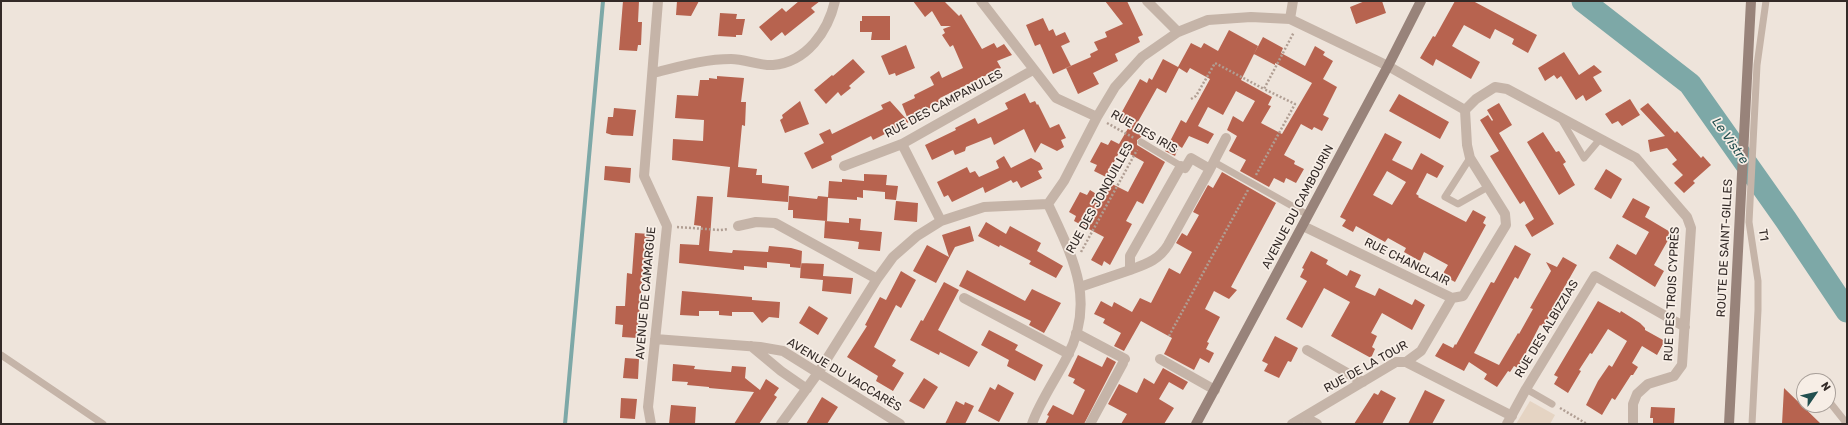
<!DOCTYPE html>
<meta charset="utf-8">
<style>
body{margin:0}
#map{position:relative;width:1848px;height:425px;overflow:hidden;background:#eee4db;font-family:Rubik,sans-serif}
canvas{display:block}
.frame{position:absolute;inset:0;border:2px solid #332a27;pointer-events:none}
.north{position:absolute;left:1796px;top:373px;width:40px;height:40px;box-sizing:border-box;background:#f7eee6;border:1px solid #a9a09a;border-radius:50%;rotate:56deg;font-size:11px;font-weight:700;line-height:16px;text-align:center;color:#332a27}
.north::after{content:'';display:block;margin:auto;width:14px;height:18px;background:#224f4f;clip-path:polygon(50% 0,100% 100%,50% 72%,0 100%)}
</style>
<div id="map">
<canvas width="1848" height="425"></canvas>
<div class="frame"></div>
<div class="north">N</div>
</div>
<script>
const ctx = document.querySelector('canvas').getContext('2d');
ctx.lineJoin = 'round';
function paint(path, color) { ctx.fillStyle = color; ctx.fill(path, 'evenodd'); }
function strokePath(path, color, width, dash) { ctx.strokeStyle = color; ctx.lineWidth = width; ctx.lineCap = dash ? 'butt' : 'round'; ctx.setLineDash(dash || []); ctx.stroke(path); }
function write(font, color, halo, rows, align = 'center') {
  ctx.font = font + ' Rubik,sans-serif'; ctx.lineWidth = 3.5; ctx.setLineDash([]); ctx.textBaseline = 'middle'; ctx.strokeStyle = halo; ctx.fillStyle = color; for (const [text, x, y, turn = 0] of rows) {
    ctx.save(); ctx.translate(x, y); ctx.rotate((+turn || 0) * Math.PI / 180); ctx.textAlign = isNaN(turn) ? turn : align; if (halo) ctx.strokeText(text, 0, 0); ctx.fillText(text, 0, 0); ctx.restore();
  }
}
paint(new Path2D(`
 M1530 401 1555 415 1550 424H1516Z`), '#e5d4c3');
strokePath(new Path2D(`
 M565 424 603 1`), '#7da8a7', 4);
strokePath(new Path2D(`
 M1583 1 1690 84 1786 220 1847 311`), '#7da8a7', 23);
paint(new Path2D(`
 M623 1H639L638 22H642L641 45H638L637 51 619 50Z
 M677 1H699L691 16 676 15Z
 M799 1H820L811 8 815 12 785 36 782 32 771 41 759 27 782 8 786 12Z
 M913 1H946L945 2 959 16 961 14 982 49 994 43 997 48 1004 44 1012 55 997 61 1001 68 940 98 942 102 922 112 923 115 909 122 902 104 915 98 914 95 934 85 930 77 939 71 942 78 963 68 953 45 950 47 942 35 945 33 943 29 951 26H941L932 11 925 17Z
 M1105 1H1127L1143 35 1138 37 1140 42 1115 54 1118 61 1093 73 1099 84 1078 94 1066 68 1091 57 1090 54 1098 50 1094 42 1107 37 1105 32 1123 24Z
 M1365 1H1382L1386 13 1356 24 1350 7Z
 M1455 1H1473L1537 35 1528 53 1512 44 1514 39 1495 29 1490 39 1464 25 1452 46 1480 62 1471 79 1436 59 1433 66 1420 58 1433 36 1435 37Z
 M720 13 737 14 736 19H745L742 35H736V37L718 36Z
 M862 16H890V40H871L872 32H860V21H862Z
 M1043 18 1049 31 1053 29 1056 36 1065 32 1070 42 1061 46 1071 66 1053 74 1040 44 1035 46 1026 25Z
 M1229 30 1258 46 1241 80 1272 97 1268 105 1271 106 1261 123 1282 134 1312 83 1275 63V65L1254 54 1263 37 1283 48 1281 53 1305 66 1315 46 1325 52 1323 55 1333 61 1323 79 1337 87 1323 115 1329 118 1322 131 1314 127 1312 130 1301 124 1284 155 1295 161 1294 164 1304 169 1296 183 1286 178 1284 183 1274 178 1269 187 1240 171 1246 160 1229 151 1237 136 1227 130 1233 116 1243 122 1255 101 1236 91 1223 115 1208 107 1198 126 1214 134 1208 144 1189 136 1182 148 1179 146 1175 156 1165 151 1181 120 1186 123 1210 79 1190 68 1187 73 1179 68 1166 93 1157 88 1135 127 1144 132 1141 137 1137 140V145L1165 162 1143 204 1137 201 1126 221 1132 224 1110 265 1104 261 1102 266 1091 260 1104 237 1074 221 1076 216 1069 212 1080 192 1087 195 1090 190 1101 197 1110 183 1128 192 1144 162 1121 149 1106 177 1094 171 1097 165 1090 162 1101 142 1108 145 1111 140 1119 144 1130 125 1118 119 1140 79 1147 83 1149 78 1152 80 1163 59 1178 67 1191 43 1201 48 1204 43 1218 51Z
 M906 45 915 68 896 76 895 73 889 75 881 56Z
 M1564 52 1579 75 1594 65 1602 72 1593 77 1602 91 1586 101 1583 95 1576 100 1561 76 1557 79 1554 75 1545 81 1538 68Z
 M853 59 865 72 849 86 851 88 841 96 838 92 826 104 814 90 832 75 833 76Z
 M717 76 744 78 741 102H746L745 126 742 125 738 167 757 169 756 175H762V183L789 186 788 202 727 197 730 167 672 160 673 139 703 141 704 120 675 118 677 95 698 96 700 80H709V78L717 79Z
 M1025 93 1030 103 1035 101 1037 105 1038 104 1050 128 1059 124 1066 138 1061 140 1064 147 1057 151 1041 143 1035 153 1024 129 994 145 991 137 966 147 965 151 955 155 953 150 932 160 925 145 956 130 955 128 975 118 978 124 1008 109 1005 103Z
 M1399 94 1449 122 1440 139 1389 111Z
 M1630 99 1640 115 1622 126 1618 121 1612 124 1605 114Z
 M800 101 809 124 785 133 780 120 783 118 782 115Z
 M890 101 909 122 873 140 871 136 831 156 832 160 812 169 804 153 824 143 819 134 830 129 832 134 883 109 881 105Z
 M1499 103 1512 125 1499 133 1554 224 1532 237 1525 225 1534 219 1524 201 1520 204 1490 156 1499 151 1480 120 1488 115 1492 121 1493 120 1487 110Z
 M1648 103 1675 133 1677 131 1701 158 1703 156 1711 165 1693 181 1695 183 1684 193 1674 183 1683 175 1672 164 1677 160 1667 148 1650 152 1648 140 1665 136 1640 109Z
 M614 108 636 110 633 136 612 135 606 133 608 117H613Z
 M1543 132 1556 152 1559 151 1566 162 1563 164 1575 185 1559 195 1527 142Z
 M1385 133 1402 142 1392 160 1412 170 1421 153 1444 166 1437 178 1427 173 1416 194 1419 196 1418 197 1466 222 1473 210 1486 217 1483 223 1486 225 1455 282 1442 275 1448 265 1424 252 1420 261 1404 252 1406 248 1388 238 1385 242 1356 226 1353 232 1342 226 1346 220 1340 217ZM1387 171 1406 182 1392 205 1373 195Z
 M1004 156 1011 168 1031 158 1040 163 1043 169 1038 171 1042 178 1021 188 1017 181 1013 183 1011 180 985 193 983 187 952 202 948 195 944 197 937 182 967 167 970 173 975 171 979 177 999 168 996 161Z
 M605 166 631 168 630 183 604 180Z
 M1606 169 1622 179 1611 199 1594 189Z
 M1222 172 1276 203 1231 287 1237 290 1229 299 1214 291 1205 309 1220 317 1207 342 1209 343 1206 349 1214 353 1209 363 1200 358 1194 370 1164 354 1172 338 1141 321 1124 351 1114 346 1121 333 1103 323 1105 319 1094 314 1101 301 1112 307 1114 302 1132 312 1140 298 1151 303 1169 268 1180 274 1192 252 1176 243 1182 233 1187 236 1199 215 1193 212 1208 185 1213 188Z
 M864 174 887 175 886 185 898 186 896 200 885 199V192L863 190V198L857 197V200L828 198 827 221 793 218V210H788L789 196 817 199 818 196 828 197 829 181 842 182V179L864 181Z
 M697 196 713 197 709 251 732 253 733 250 768 252 769 246 791 248 802 251 801 268 790 267V264L767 262V268L744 266V270L679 263 680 244 699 245 701 226 694 225Z
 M1633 198 1650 207 1645 217 1672 233 1654 265 1664 271 1655 287 1609 258 1617 244 1636 255 1649 232 1622 217Z
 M896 201 918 203 917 222 894 220Z
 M849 218 861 219 860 230 882 232 880 251 858 249 859 242 853 241 824 238 825 221 849 223Z
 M986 222 1006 234 1010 226 1041 243 1037 251 1063 266 1056 278 1029 264 1031 261 1000 245 999 247 978 236Z
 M970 226 974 241 955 247 936 283 913 271 927 245 949 257 942 235Z
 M635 233 650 234 648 260H644L637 338 622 337 623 325 615 324 616 306H625L627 273 632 274Z
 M1515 245 1531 254 1518 279 1515 277 1474 353 1499 365 1518 333 1519 334 1533 309 1530 308 1551 271 1546 262 1557 267 1563 257 1577 265 1560 295 1562 296 1543 327 1540 325 1518 368 1514 366 1510 372 1508 371 1497 387 1484 379 1487 374 1469 362 1464 371 1435 356 1443 343 1453 348 1455 344 1456 345 1491 282 1494 283Z
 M1311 251 1328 260 1326 264 1347 276 1350 270 1361 275 1355 287 1375 296 1379 288 1412 305 1415 299 1425 305 1412 330 1382 313 1371 333 1377 336 1372 347 1375 349 1371 358 1331 336 1350 302 1324 288 1302 328 1286 319 1307 281 1300 277 1304 269 1302 268Z
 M801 263 824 264 823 276 853 278 851 294 822 291 823 280 800 278Z
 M967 270 1025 301 1032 289 1061 303 1044 333 1029 325 1031 321 959 286Z
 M901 271 916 280 901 308 896 305 874 347 896 360 892 366 904 373 893 391 876 381 878 376 847 357 867 326 865 325 880 297 886 300Z
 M944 282 959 290 938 330 978 352 969 367 940 352 939 355 910 340 921 320 923 321Z
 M682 291 752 297V300L780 302 779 318 769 317 762 323 753 312H732V316L719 315V311H699V316L680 315Z
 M1598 301 1620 313 1621 311 1640 323 1645 328V330L1663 340V344L1657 355 1642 346 1632 363 1638 367 1633 375H1631L1615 400 1612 398 1602 415 1586 405 1598 381 1609 365 1612 367 1627 341 1608 329 1592 354 1590 353 1579 370 1581 371 1568 393 1554 384 1558 377 1554 375Z
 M809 306 828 318 818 335 799 323Z
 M989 330 1018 345 1015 350 1043 365 1035 381 1007 366 1009 360 981 345Z
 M1275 336 1298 348 1291 362 1288 361 1279 378 1264 371 1268 364 1262 361Z
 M1078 355 1102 367 1107 357 1116 362 1084 424H1045L1049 416 1047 415 1053 405 1073 415 1085 390 1073 383 1075 379 1068 376Z
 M625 358 639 359 638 379 623 378Z
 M673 364 695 366 694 369 731 372 732 366 746 367 745 378 760 390 766 379 779 388 774 395 777 397 759 424H734L754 392 709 388V387L687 385 688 382 672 381Z
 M1163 368 1188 382 1183 390 1169 382 1159 399 1174 408 1164 424H1121L1127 414 1108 404 1119 384 1137 393 1144 378 1154 384Z
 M924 378 938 387 924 409 909 401Z
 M998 384 1014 393 999 422 978 411 990 387 995 390Z
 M1784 388 1821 424H1782Z
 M1381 390 1396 398 1382 424H1354L1374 393 1378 395Z
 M1425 390 1445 400 1432 424H1408Z
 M822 397 838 407 827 424H806Z
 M621 398 637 399 635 419 620 418Z
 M956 401 964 405 965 402 974 406 965 424H945Z
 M671 405 696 407 695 424H669Z
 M1651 407 1675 408 1674 424H1653V418H1650Z`), '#b7634f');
strokePath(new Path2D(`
 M1191 99 1196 96 1215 63 1264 89
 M1107 123 1134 138
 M1256 175 1295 104 1264 89 1294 32
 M677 227 720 230 728 229
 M1081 252 1137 150
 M1169 336 1248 190
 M1560 408 1587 424`), '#b09e93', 2.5, [2, 2]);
strokePath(new Path2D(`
 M1561 119 1584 158 1600 139
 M1141 142 1181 166
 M1470 158 1445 197 1458 204 1488 187
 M1214 162 1308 215
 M1 355 103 424
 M1526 389 1552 404
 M1828 400 1847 424
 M1752 424 1758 310V281L1749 222 1757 65 1766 1`), '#c5b4a8', 7);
strokePath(new Path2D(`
 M981 1 1056 98 1097 117
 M1147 1 1178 32
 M1290 19 1293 1
 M653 73C678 67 704 59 731 59 745 59 760 66 773 65 807 62 828 31 835 1
 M902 144 941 221
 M1191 158 1210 169 1168 245C1159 260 1146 264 1130 270V256L1181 166 1185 168Z
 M844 166 902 144 1033 70
 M1210 169 1226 138
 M1048 204 1064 181 1097 117 1115 87 1142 57 1178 32 1208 20 1251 17 1290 19 1388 66 1465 110 1476 99 1495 87 1507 89 1636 158 1687 217 1691 228 1682 365 1674 376 1648 384 1637 394 1633 404V424
 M738 226 756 222 775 223 877 279
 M1303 226 1452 298 1463 296 1506 225 1505 214 1470 158 1467 145 1465 110
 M1080 287 1130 270
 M964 298 1069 354
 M1076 333 1125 359
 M655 339 760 347 783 351 900 424
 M751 346 781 371 807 389
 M1307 350 1363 382
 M1160 359 1215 390
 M1406 362 1512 416
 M1304 417 1317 424
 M651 424 648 407 667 226 644 176 658 1
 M781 424 818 373 877 279 893 257 917 236 941 221 984 207 1048 204C1072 256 1097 300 1067 357 1057 377 1039 403 1032 424
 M1090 424 1123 363
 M1292 424 1396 362H1406L1421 351 1452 298
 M1507 424 1526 389 1595 276 1685 327`), '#c5b4a8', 10);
strokePath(new Path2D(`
 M1196 424 1388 66 1421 1
 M1729 424 1751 1`), '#98837a', 10);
write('12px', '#332a27', '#f7eee6', [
 ["RUE DES CAMPANULES",944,104,-28],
 ["RUE DES IRIS",1144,132,30],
 ["RUE DES JONQUILLES",1100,198,-61],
 ["AVENUE DU CAMBOURIN",1298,207,-62],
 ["T1",1763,235,82],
 ["ROUTE DE SAINT-GILLES",1725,248,-87],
 ["RUE CHANCLAIR",1407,262,26],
 ["AVENUE DE CAMARGUE",646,293,-85],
 ["RUE DES TROIS CYPRÈS",1672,294,-87],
 ["RUE DES ALBIZZIAS",1547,329,-59],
 ["RUE DE LA TOUR",1366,367,-29],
 ["AVENUE DU VACCARÈS",844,375,31]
]);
write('italic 13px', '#224f4f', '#f7eee6', [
 ["Le Vistre",1730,141,55]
]);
</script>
